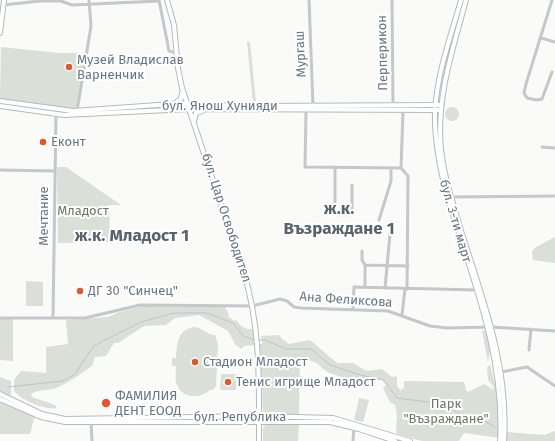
<!DOCTYPE html>
<meta charset="utf-8">
<style>
body{margin:0}
canvas{display:block;background:#fafaf8}
</style>
<canvas width="555" height="441"></canvas>
<script>
const ctx = document.querySelector('canvas').getContext('2d');
ctx.lineJoin = 'round';
function paint(path, color) { ctx.fillStyle = color; ctx.fill(path, 'evenodd'); }
function strokePath(path, color, width, dash) { ctx.strokeStyle = color; ctx.lineWidth = width; ctx.lineCap = dash ? 'butt' : 'round'; ctx.setLineDash(dash || []); ctx.stroke(path); }
function write(font, color, halo, rows, align = 'center') {
  ctx.font = font + ' "Fira Sans",sans-serif'; ctx.lineWidth = 4; ctx.setLineDash([]); ctx.textBaseline = 'middle'; ctx.strokeStyle = halo; ctx.fillStyle = color; for (const [text, x, y, turn = 0] of rows) {
    ctx.save(); ctx.translate(x, y); ctx.rotate((+turn || 0) * Math.PI / 180); ctx.textAlign = isNaN(turn) ? turn : align; if (halo) ctx.strokeText(text, 0, 0); ctx.fillText(text, 0, 0); ctx.restore();
  }
}
paint(new Path2D(`
 M247 42H250L256 103H253Z
 M1 47 59 53H76L86 58 76 109 51 108 0 99Z
 M445 114a7 7 0 1 1 14 0a7 7 0 1 1-14 0Z
 M57 167H66L121 205H109L110 242 58 243Z
 M555 237V263L533 260 532 251 536 247Z
 M26 281 43 282V306H26Z
 M144 306 225 307 229 314 228 316 234 321 236 320C241 326 244 330 253 329L256 345 244 346 241 349 235 344 228 331 199 315 175 318 166 325 144 326 118 343H114L106 356 95 357 92 366C80 374 70 382 56 388 48 391 38 389 31 394L32 397 55 405 57 408C45 410 22 401 14 391V380L21 371 46 373V347L68 344 66 320 108 317 119 312Z
 M0 319H13V361L0 360Z
 M195 327C202 328 208 335 215 335L218 345 216 386 213 390H210C199 400 180 398 176 382 175 377 176 372 176 366H172V358H176C177 344 177 329 195 327Z
 M486 330C500 356 501 409 500 438L464 433 459 441H422L398 434 396 432 397 415 395 405 390 402 383 388 386 385 382 380C365 381 348 380 332 374 317 368 322 360 300 360L299 414H265L263 412 260 344H262L261 336 279 335 282 339 289 344 310 340 337 363H353L367 371 382 369 392 377 397 376V386L401 391 402 388 404 389V381L464 382 466 390 468 392 484 384 494 390 493 386 488 380 487 367 490 365 497 391 496 378 490 351 488 362 482 331Z
 M221 374H236V390H220Z
 M0 377 11 381V395L7 396 0 392Z
 M5 397 35 415 30 434H0V400H3Z
 M359 398 369 400 363 422 354 420Z
 M253 417V421L191 423 99 419Z
 M266 425H299L298 441H263V427Z
 M555 431V441H505L506 432 544 435Z`), '#dadfd7');
strokePath(new Path2D(`
 M258 340H264L287 349H311L330 365 360 375 384 380 397 398 435 403 450 408 469 420 486 422 495 427
 M8 387 63 381 75 374 93 347 101 342 141 322 174 313H207L233 323 243 336 255 340`), '#bbc7cb', 1);
const secondary = new Path2D(`
 M167 0 174 25 178 68 182 88 243 270C261 326 259 383 259 441
 M461 0C451 36 437 73 435 111 434 140 440 169 447 196 472 276 505 356 500 441
 M466 0C453 49 436 97 441 149 444 178 454 206 462 234 484 302 509 369 504 441
 M0 33 4 0
 M0 101 73 111 172 104 255 106 439 105
 M174 104 181 99 182 93
 M0 106 64 115 189 109 438 110
 M194 121 196 113 202 111
 M0 394 42 414 65 419 259 416 333 418 410 441
 M0 399 41 417 65 422H330L359 429 395 441`);
strokePath(secondary, '#b3babf', 6);
strokePath(new Path2D(`
 M159 0 169 51 177 53
 M309 0 313 106
 M392 0 393 105
 M552 0 526 84 524 93 527 98 537 100 542 99 552 72
 M3 5 40 1H61L72 5 159 1
 M541 38 555 42
 M77 111 91 26 89 0
 M306 111 305 167 401 168
 M403 111 401 168 408 176 407 289
 M542 147 555 148
 M335 167V207
 M0 170 54 171
 M451 197 555 196
 M352 212V185
 M379 220 391 181V168
 M362 251V260L365 265 408 266
 M365 287V265
 M385 288 391 223
 M353 309 354 287 476 290
 M402 315 405 289
 M0 318H85L140 305 252 306 280 299 287 301 294 307 301 308 388 311 430 326 447 328 491 327 555 331
 M53 318 56 114
 M529 350 531 329
 M501 372 527 367 555 386
 M91 421 92 441
 M353 441 354 427`), '#c3c8cc', 3);
strokePath(secondary, '#fff', 4);
for (const [x, y, r, color] of [
 [69,67,4,"#e4572e"],
 [43,142,4,"#e4572e"],
 [80,291,4,"#e4572e"],
 [195,362,4,"#e4572e"],
 [228,382,4,"#e4572e"],
 [106,403,5,"#e4572e"]
]) { const dot = new Path2D(); dot.arc(x, y, r, 0, 2 * Math.PI); ctx.fillStyle = color; ctx.fill(dot); strokePath(dot, '#fff', 1.5); }
write('13px', '#657683', '#fff', [
 ["Перперикон",383,53,-91],
 ["Мургаш",301,54,-93],
 ["бул. Янош Хунияди",220,106],
 ["Мечтание",44,216,-90],
 ["бул. Цар Освободител",226,218,72],
 ["бул. 3-ти март",455,221,74],
 ["Ана Феликсова",346,300,4],
 ["бул. Република",240,417]
]);
write('13px', '#657683', '#fff', [
 ["Музей Владислав",77,60],
 ["Варненчик",77,75],
 ["Еконт",51,142],
 ["ДГ 30 \"Синчец\"",88,291],
 ["Стадион Младост",203,362],
 ["Тенис игрище Младост",236,382],
 ["ФАМИЛИЯ",115,396],
 ["ДЕНТ ЕООД",115,411]
], 'left');
write('13px', '#687a64', '#fff', [
 ["Младост",83,211],
 ["Парк",446,404],
 ["\"Възраждане\"",446,419]
]);
write('bold 17px', '#57646e', '#fff', [
 ["ж.к.",339,209],
 ["Възраждане 1",339,229],
 ["ж.к. Младост 1",132,236]
]);
</script>
